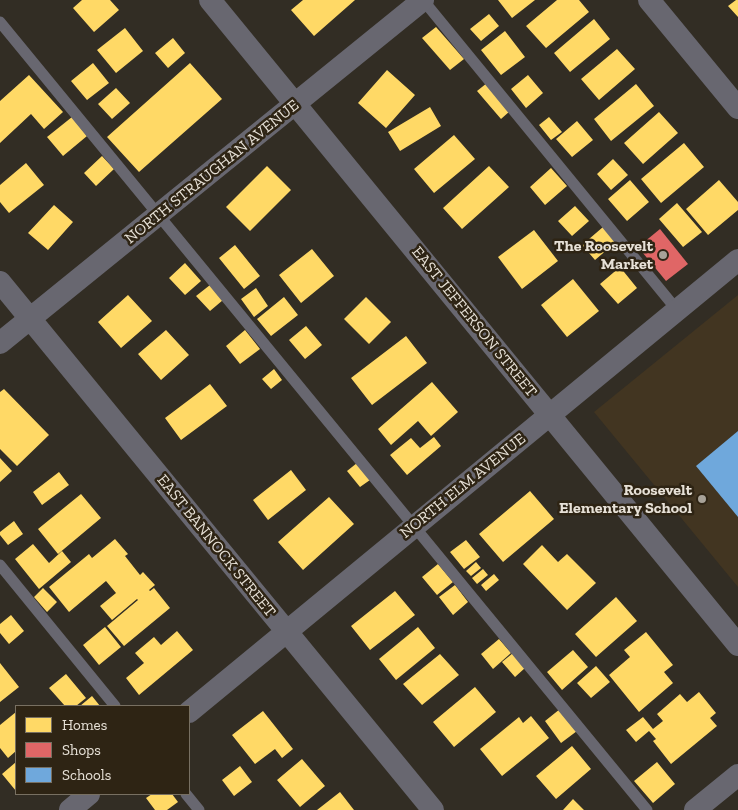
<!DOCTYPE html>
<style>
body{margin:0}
#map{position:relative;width:738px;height:810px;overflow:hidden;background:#322d24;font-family:"Zilla Slab",serif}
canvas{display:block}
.legend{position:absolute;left:15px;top:705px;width:175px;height:90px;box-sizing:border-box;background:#2e2414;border:1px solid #787062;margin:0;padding:6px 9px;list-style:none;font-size:15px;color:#e7e1d7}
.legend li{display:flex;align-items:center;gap:10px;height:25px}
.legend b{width:25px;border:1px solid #787062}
</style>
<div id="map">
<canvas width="738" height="810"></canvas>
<ul class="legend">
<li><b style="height:14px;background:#ffd966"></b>Homes</li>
<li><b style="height:14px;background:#e06666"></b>Shops</li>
<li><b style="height:14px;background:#6fa8dc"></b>Schools</li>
</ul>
</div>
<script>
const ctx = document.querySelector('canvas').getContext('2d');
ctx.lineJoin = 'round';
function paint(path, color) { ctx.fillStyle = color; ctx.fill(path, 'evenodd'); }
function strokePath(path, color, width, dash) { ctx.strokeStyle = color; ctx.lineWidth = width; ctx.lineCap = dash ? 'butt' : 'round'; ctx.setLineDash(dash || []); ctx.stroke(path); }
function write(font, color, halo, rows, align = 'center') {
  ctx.font = font + ' "Zilla Slab",serif'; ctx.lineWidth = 5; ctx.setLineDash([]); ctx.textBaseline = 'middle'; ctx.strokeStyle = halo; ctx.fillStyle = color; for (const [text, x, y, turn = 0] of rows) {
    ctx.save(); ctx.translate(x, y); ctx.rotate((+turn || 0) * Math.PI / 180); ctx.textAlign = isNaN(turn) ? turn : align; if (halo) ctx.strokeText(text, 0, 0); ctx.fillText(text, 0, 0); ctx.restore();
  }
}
paint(new Path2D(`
 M738 295V587L594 412Z`), '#423521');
paint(new Path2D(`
 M82 0H110L119 10 94 32 73 8Z
 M303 0H355L314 36 291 10Z
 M498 0H535L512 18Z
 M557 0H579L589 12 546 48 526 26Z
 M736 0H738V17L728 6Z
 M489 14 499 26 481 41 470 29Z
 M594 19 610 39 570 72 554 53Z
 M436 27 464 59 450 70 422 38Z
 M125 28 143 51 116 73 97 50Z
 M505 31 525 57 501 75 481 50Z
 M173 38 185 53 168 68 155 53Z
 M617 49 635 69 599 100 581 79Z
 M93 63 109 83 87 100 71 81Z
 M190 63 222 99 139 172 107 137Z
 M387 70 415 95 386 128 358 103Z
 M29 75 63 112 44 129 31 114 0 143V101Z
 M528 75 543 93 526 108 511 89Z
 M487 83 510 111 501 119 477 91Z
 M636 84 654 106 611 141 594 119Z
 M116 88 130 103 112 119 98 104Z
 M430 107 441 126 400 151 388 132Z
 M659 112 678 133 643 164 624 143Z
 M72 117 87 136 63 156 47 137Z
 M549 117 562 132 551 140 539 125Z
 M577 121 593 140 572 157 556 139Z
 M454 135 475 159 434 193 414 169Z
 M684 143 704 167 661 203 641 179Z
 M102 156 114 169 96 186 84 173Z
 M613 159 628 175 611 190 597 174Z
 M26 163 44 185 9 213 0 202V185Z
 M267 166 291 190 250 231 226 207Z
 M489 166 509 187 462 229 443 208Z
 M551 168 567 186 545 205 530 187Z
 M630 180 649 202 627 221 608 199Z
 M719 180 738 202V210L708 235 686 209Z
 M677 203 702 232 683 247 659 219Z
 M54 205 73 222 48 250 28 233Z
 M575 206 589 221 572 236 558 221Z
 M603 227 616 242 595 260 582 245Z
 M534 230 558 261 522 289 498 257Z
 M235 245 260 276 244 289 219 258Z
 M312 249 334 276 301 303 279 275Z
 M185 263 201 281 185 295 169 278Z
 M620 267 637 288 618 304 600 284Z
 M573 279 599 311 567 337 541 305Z
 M210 285 223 300 210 311 196 296Z
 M256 288 268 306 254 317 241 299Z
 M128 295 152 321 121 348 98 322Z
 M284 297 298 315 271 336 257 319Z
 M366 297 391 322 369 344 344 319Z
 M306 326 322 345 305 359 289 340Z
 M166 330 189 355 161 380 138 354Z
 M245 330 260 349 240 364 226 346Z
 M406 336 427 363 372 405 351 378Z
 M274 369 282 380 271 389 262 379Z
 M432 382 458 412 431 436 418 421 391 445 378 429Z
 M210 384 227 406 181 440 165 418Z
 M4 389 49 435 17 466 0 449V392Z
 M434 437 441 446 407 475 390 455 411 438 420 448Z
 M0 458 12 471 0 482Z
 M357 463 370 480 360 487 347 471Z
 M291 470 306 490 268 520 253 500Z
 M59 472 69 485 42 505 33 492Z
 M530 491 554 519 503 562 479 534Z
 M81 494 101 518 58 554 38 529Z
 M329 497 354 524 303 570 278 542Z
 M14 521 23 534 8 545 0 535V532Z
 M115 539 128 554 125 556 140 575 143 572 155 585 149 590 150 591 154 588 170 608 124 646 107 626 138 600 137 599 112 620 100 606 116 593 106 581 69 612 49 587 89 554 92 558Z
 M466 540 480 557 464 569 450 552Z
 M33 544 49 563 62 551 71 562 39 589 15 559Z
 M542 545 558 562 567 554 596 583 567 610 523 564Z
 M476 562 481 568 471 576 466 571Z
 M438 564 453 582 437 595 422 577Z
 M483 569 488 575 477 584 472 578Z
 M494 574 499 580 486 591 481 585Z
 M455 585 468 602 453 615 439 597Z
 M43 588 57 602 47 612 34 597Z
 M395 591 415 615 370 650 351 626Z
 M616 597 637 621 596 657 575 634Z
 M11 615 24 631 9 644 0 633V624Z
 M105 627 121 647 99 665 83 645Z
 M418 627 435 648 396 680 379 659Z
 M177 631 193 650 139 695 126 678 144 663 135 653 154 637 161 645Z
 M646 632 673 665 664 672 673 683 639 712 609 675 630 657 624 650Z
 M499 639 511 653 493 669 481 654Z
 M573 650 588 667 562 690 547 672Z
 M513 653 525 668 515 677 502 662Z
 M440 654 459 675 422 705 403 684Z
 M0 663 19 687 0 702Z
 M596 666 610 682 591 698 577 683Z
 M66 674 86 698 76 706H65L49 688Z
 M475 687 496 712 454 747 433 722Z
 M699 692 716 713 710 718 717 726 671 764 653 741 656 739 649 731 636 742 626 730 643 717 653 729 663 721 657 714 680 694 687 702Z
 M92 696 100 706H80Z
 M560 709 577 731 561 743 545 721Z
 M263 711 293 749 282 758 275 749 255 764 232 735Z
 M16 712V751L8 758 0 748V725Z
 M531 716 549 738 502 776 480 749 519 717 523 723Z
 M572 746 591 769 556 799 536 776Z
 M302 759 325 786 300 807 277 780Z
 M16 762V791L2 774Z
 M657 762 675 784 653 803 634 781Z
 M240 766 252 782 234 796 222 780Z
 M340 792 354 810H317Z
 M152 794H172L178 802 167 810H155L146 798Z
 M573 799 584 810H563Z`), '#ffd966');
paint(new Path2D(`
 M660 229 688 264 666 281 638 247Z`), '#e06666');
paint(new Path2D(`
 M738 431V517L696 466Z`), '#6fa8dc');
strokePath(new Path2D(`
 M423 0 677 310
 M0 22 647 810
 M0 565 115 706
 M186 794 199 810`), '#686770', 11);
strokePath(new Path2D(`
 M210 0 738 645
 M649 0 738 108
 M0 282 433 810
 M0 343 423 0
 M189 712 738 260
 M70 810 89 794
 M695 810 738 775`), '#686770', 22);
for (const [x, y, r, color] of [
 [663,255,5,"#a8a298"],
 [702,499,5,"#a8a298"]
]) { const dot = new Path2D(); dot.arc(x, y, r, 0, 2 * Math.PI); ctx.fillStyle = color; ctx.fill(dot); strokePath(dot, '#2e2414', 2); }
write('16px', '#e7e1d7', '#2e2414', [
 ["NORTH STRAUGHAN AVENUE",212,172,-39],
 ["EAST JEFFERSON STREET",474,322,51],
 ["NORTH ELM AVENUE",463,486,-39],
 ["EAST BANNOCK STREET",216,546,51]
]);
write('bold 16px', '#e7e1d7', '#2e2414', [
 ["The Roosevelt",653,246],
 ["Market",653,264],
 ["Roosevelt",692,490],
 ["Elementary School",692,508]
], 'right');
</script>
